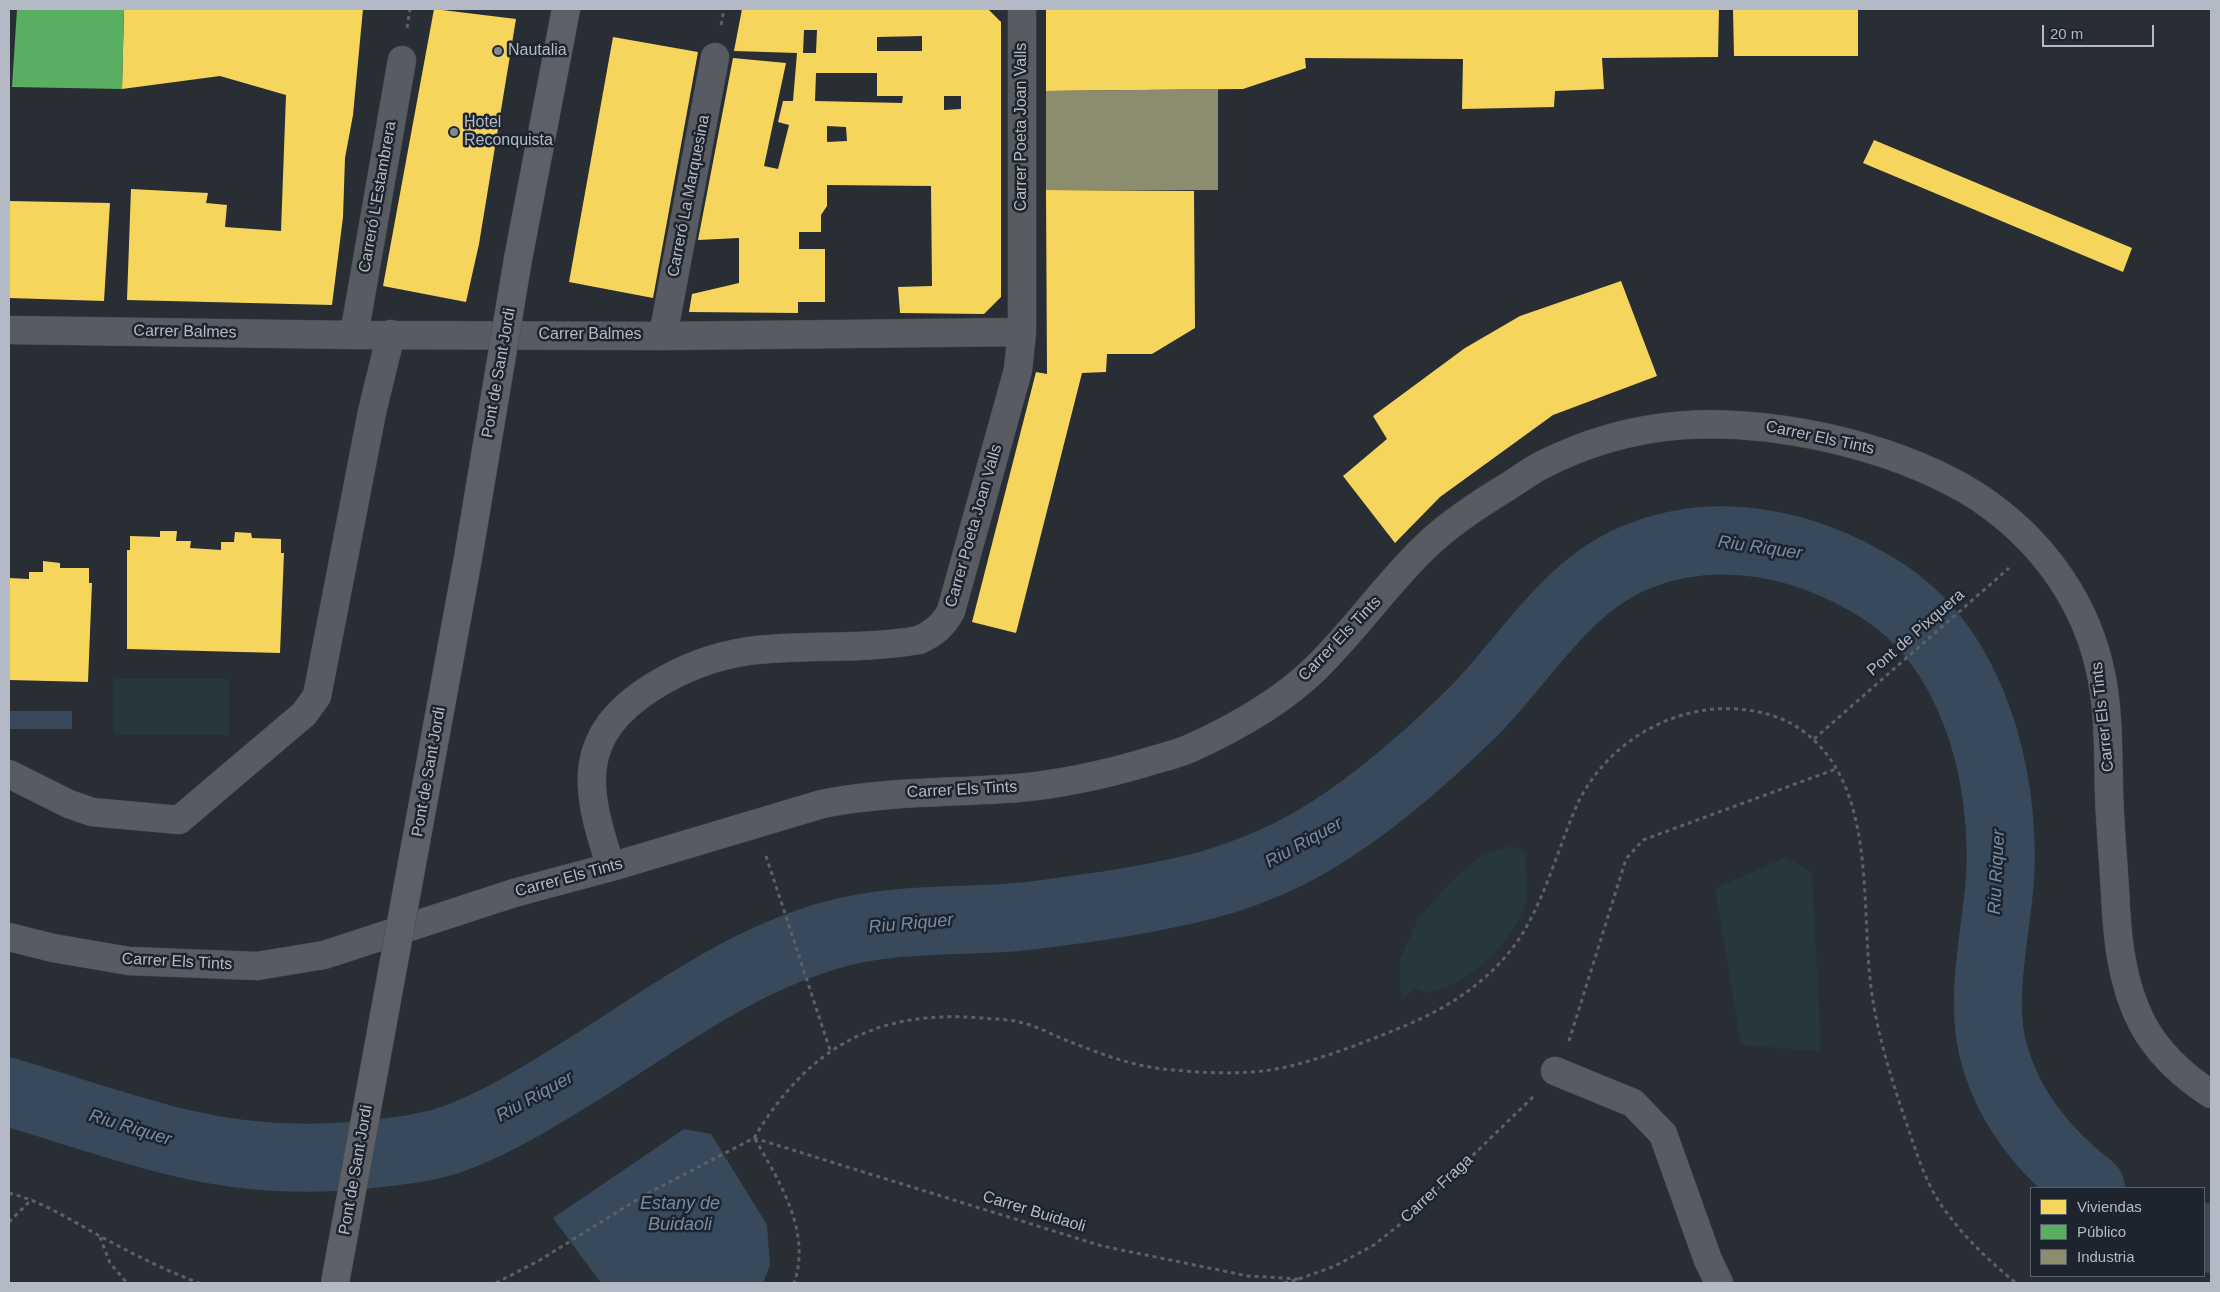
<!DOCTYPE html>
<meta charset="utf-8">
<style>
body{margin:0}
#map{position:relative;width:2220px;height:1292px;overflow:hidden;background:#292e34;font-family:Helvetica,sans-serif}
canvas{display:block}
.frame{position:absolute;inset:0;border:10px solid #b3bac5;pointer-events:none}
.legend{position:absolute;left:2030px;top:1187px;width:175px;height:90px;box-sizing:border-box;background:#1d242e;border:1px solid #59606a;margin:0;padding:6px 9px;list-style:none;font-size:15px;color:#b3bac5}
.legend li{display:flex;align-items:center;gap:10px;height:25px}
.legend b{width:25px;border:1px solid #59606a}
.scale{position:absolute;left:2042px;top:25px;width:112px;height:22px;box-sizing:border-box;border:2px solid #b3bac5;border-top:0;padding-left:6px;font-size:15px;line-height:18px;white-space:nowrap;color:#b3bac5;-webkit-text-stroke:4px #1d242e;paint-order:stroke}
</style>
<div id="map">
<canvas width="2220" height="1292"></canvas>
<div class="frame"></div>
<ul class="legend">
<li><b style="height:14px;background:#f6d55c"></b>Viviendas</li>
<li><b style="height:14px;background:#5aae61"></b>Público</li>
<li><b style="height:14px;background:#8c8c6e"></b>Industria</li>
</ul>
<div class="scale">20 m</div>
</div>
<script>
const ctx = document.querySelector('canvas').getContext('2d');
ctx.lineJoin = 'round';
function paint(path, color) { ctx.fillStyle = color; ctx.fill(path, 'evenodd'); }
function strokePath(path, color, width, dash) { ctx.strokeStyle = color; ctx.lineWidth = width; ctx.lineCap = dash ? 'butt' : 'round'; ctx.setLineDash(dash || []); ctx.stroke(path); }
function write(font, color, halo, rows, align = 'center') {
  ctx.font = font + ' Helvetica,sans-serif'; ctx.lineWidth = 5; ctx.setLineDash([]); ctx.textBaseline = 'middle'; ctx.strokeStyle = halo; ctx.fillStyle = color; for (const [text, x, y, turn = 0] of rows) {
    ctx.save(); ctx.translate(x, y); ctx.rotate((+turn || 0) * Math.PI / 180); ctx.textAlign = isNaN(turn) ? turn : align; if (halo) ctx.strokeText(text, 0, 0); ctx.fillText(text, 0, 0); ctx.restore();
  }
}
paint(new Path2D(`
 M114 679H229V735H114Z
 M1511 846 1526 852C1524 868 1529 890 1526 901 1518 936 1475 979 1441 989 1437 990 1431 993 1427 992 1423 992 1419 989 1416 988L1403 998 1400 986V959L1418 919 1454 879 1481 856Z
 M1786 857 1812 873 1821 1051 1741 1045 1715 889Z`), '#27383a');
paint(new Path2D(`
 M9 711H72V729H9Z
 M684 1129 711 1134 767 1225 770 1265 763 1283H601L553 1218Z`), '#38495c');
paint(new Path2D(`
 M124 9H363L353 115 345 158 343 217 332 305 127 300 131 189 208 193 206 203 227 205 225 227 281 231 286 95 220 76 122 89Z
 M434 9 516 19 479 244 466 302 383 286Z
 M742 9H988L1001 22V297L984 314 900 313 898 287 932 286 931 186 827 185V206L821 215V232H799V249H825V302H798V313L689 312 692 294 739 283V238L698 240 733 58 786 63 764 166 778 169 789 125 778 122 783 101H793L797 53 734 51ZM804 30H817L816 53H803ZM922 36V51H877V37ZM816 73H877V96H903L902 103 815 101ZM944 96H961V109L944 110ZM827 126 846 127 847 141 827 142Z
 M1046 9H1719L1718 57 1602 58 1604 89 1555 91 1554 107 1462 109 1463 59 1305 58 1306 68 1243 89 1046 91Z
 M1733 9H1858V56H1734Z
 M613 37 698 52 653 298 569 282Z
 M1874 140 2132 248 2123 272 1863 163Z
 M1046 190 1194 191 1195 328 1152 354H1107L1106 372 1082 373 1016 633 972 622 1036 372 1047 374Z
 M9 201 110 203 104 301 9 298Z
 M1621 281 1657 376 1553 415 1440 497 1395 543 1343 476 1387 439 1373 416 1465 348 1520 316Z
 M160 531H177L176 541H191L190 548 221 550V542H234L235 532 251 533 252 538 281 539V553H284L280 653 127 649V550H130V536L160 537Z
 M43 561 60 563V568H89V583H92L88 682 9 680V578L29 579V572H43Z`), '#f6d55c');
paint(new Path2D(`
 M17 9H124L122 89 12 87Z`), '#5aae61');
paint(new Path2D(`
 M1218 89V190H1046V91Z`), '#8c8c6e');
strokePath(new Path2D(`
 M9 1092C66 1109 123 1129 181 1143 243 1158 309 1161 372 1154 400 1151 427 1148 453 1139 500 1122 545 1093 587 1067 664 1018 739 962 828 936 885 919 947 921 1006 918 1038 916 1070 910 1102 906 1178 894 1244 881 1311 842 1368 809 1425 759 1472 713 1527 658 1566 583 1642 555 1721 525 1807 544 1878 588 1973 646 2006 775 2000 879 1996 935 1978 1003 1995 1057 2011 1112 2047 1154 2091 1188
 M2204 1237 2211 1239`), '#38495c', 68);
const street = new Path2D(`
 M9 330 354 335 663 336 1022 332
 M354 335 402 60
 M663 336 715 57
 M9 774 69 804 92 812 179 820 304 714 317 696 372 412 391 334
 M611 867C585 789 574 736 654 686 683 668 714 656 749 651 805 644 863 650 919 640 934 633 943 626 951 611L1018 370 1022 332V9
 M9 937 53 948 129 961 257 966 324 955 514 893 611 867 822 804C887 791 953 793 1018 788 1061 784 1103 775 1144 763 1159 758 1176 755 1191 748 1235 728 1280 703 1315 669 1355 630 1387 583 1427 545 1451 522 1479 504 1507 487 1518 480 1529 472 1540 466 1635 417 1726 416 1828 438 1877 449 1921 464 1965 489 2031 528 2081 590 2099 665 2109 705 2108 750 2109 792 2110 825 2113 858 2115 891 2117 936 2121 984 2143 1025 2159 1054 2183 1076 2211 1094
 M1555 1071 1633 1103 1663 1134 1708 1260 1719 1283`);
const secondary = new Path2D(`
 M518 259 566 9`);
strokePath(street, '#474a4f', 29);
strokePath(secondary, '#474a4f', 29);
strokePath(new Path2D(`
 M721 25 724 9
 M407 28 410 9
 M1814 739 2009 568
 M766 856 830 1050
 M1569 1041 1626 859 1643 840 1836 769
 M754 1138C808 1048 875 1009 982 1018 994 1019 1007 1019 1019 1022 1034 1025 1049 1033 1063 1039 1096 1052 1128 1065 1163 1069 1202 1073 1247 1076 1286 1067 1325 1058 1365 1042 1402 1027 1449 1008 1493 979 1521 936 1546 896 1558 848 1577 805 1599 757 1647 720 1700 711 1731 705 1773 710 1800 729 1880 784 1859 910 1872 994 1878 1037 1892 1081 1906 1122 1916 1151 1925 1183 1944 1209 1964 1237 1990 1262 2016 1283
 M754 1138 1102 1246 1248 1276 1299 1279 1284 1283
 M755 1139C779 1181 812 1232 794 1283
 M9 1193C41 1201 69 1219 98 1235 131 1253 164 1270 199 1283
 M9 1222 32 1199
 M100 1237 110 1263 127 1283
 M1299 1279 1335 1266 1374 1245 1408 1218 1534 1096
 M496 1283 540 1260 643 1196 754 1138`), '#5c6166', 3, [4, 4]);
strokePath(street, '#585c62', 28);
strokePath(secondary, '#5d6066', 28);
const secondaryBridge = new Path2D(`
 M335 1283 468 558 518 259`);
strokePath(secondaryBridge, '#474a4f', 29, []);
strokePath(secondaryBridge, '#5d6066', 28);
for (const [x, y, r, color] of [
 [498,51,5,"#838992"],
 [454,132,5,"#838992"]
]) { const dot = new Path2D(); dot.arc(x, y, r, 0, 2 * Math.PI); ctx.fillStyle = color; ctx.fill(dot); strokePath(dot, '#1d242e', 2); }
write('16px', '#b3bac5', '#1d242e', [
 ["Nautalia",508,51],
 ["Hotel",464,123],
 ["Reconquista",464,141]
], 'left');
write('16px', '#b3bac5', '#1d242e', [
 ["Carrer Poeta Joan Valls",1022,127,-90],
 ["Carreró La Marquesina",689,196,-79],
 ["Carreró L'Estambrera",378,197,-80],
 ["Carrer Balmes",185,332,1],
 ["Carrer Balmes",590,335],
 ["Pont de Sant Jordi",499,373,-80],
 ["Carrer Els Tints",1820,438,12],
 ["Carrer Poeta Joan Valls",974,526,-74],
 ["Pont de Pixquera",1916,633,-41],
 ["Carrer Els Tints",1340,639,-46],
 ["Carrer Els Tints",2103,717,-96],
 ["Pont de Sant Jordi",429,772,-80],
 ["Carrer Els Tints",962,790,-3],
 ["Carrer Els Tints",569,878,-15],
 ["Carrer Els Tints",177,962,3],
 ["Pont de Sant Jordi",356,1170,-80],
 ["Carrer Fraga",1437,1189,-43],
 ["Carrer Buidaoli",1034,1212,17]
]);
write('italic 18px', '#758ca6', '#1d242e', [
 ["Riu Riquer",1760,548,8],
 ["Riu Riquer",1304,843,-29],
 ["Riu Riquer",1997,872,-87],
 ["Riu Riquer",911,924,-5],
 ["Riu Riquer",535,1097,-29],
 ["Riu Riquer",130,1128,17],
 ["Estany de",680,1204],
 ["Buidaoli",680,1225]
]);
</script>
